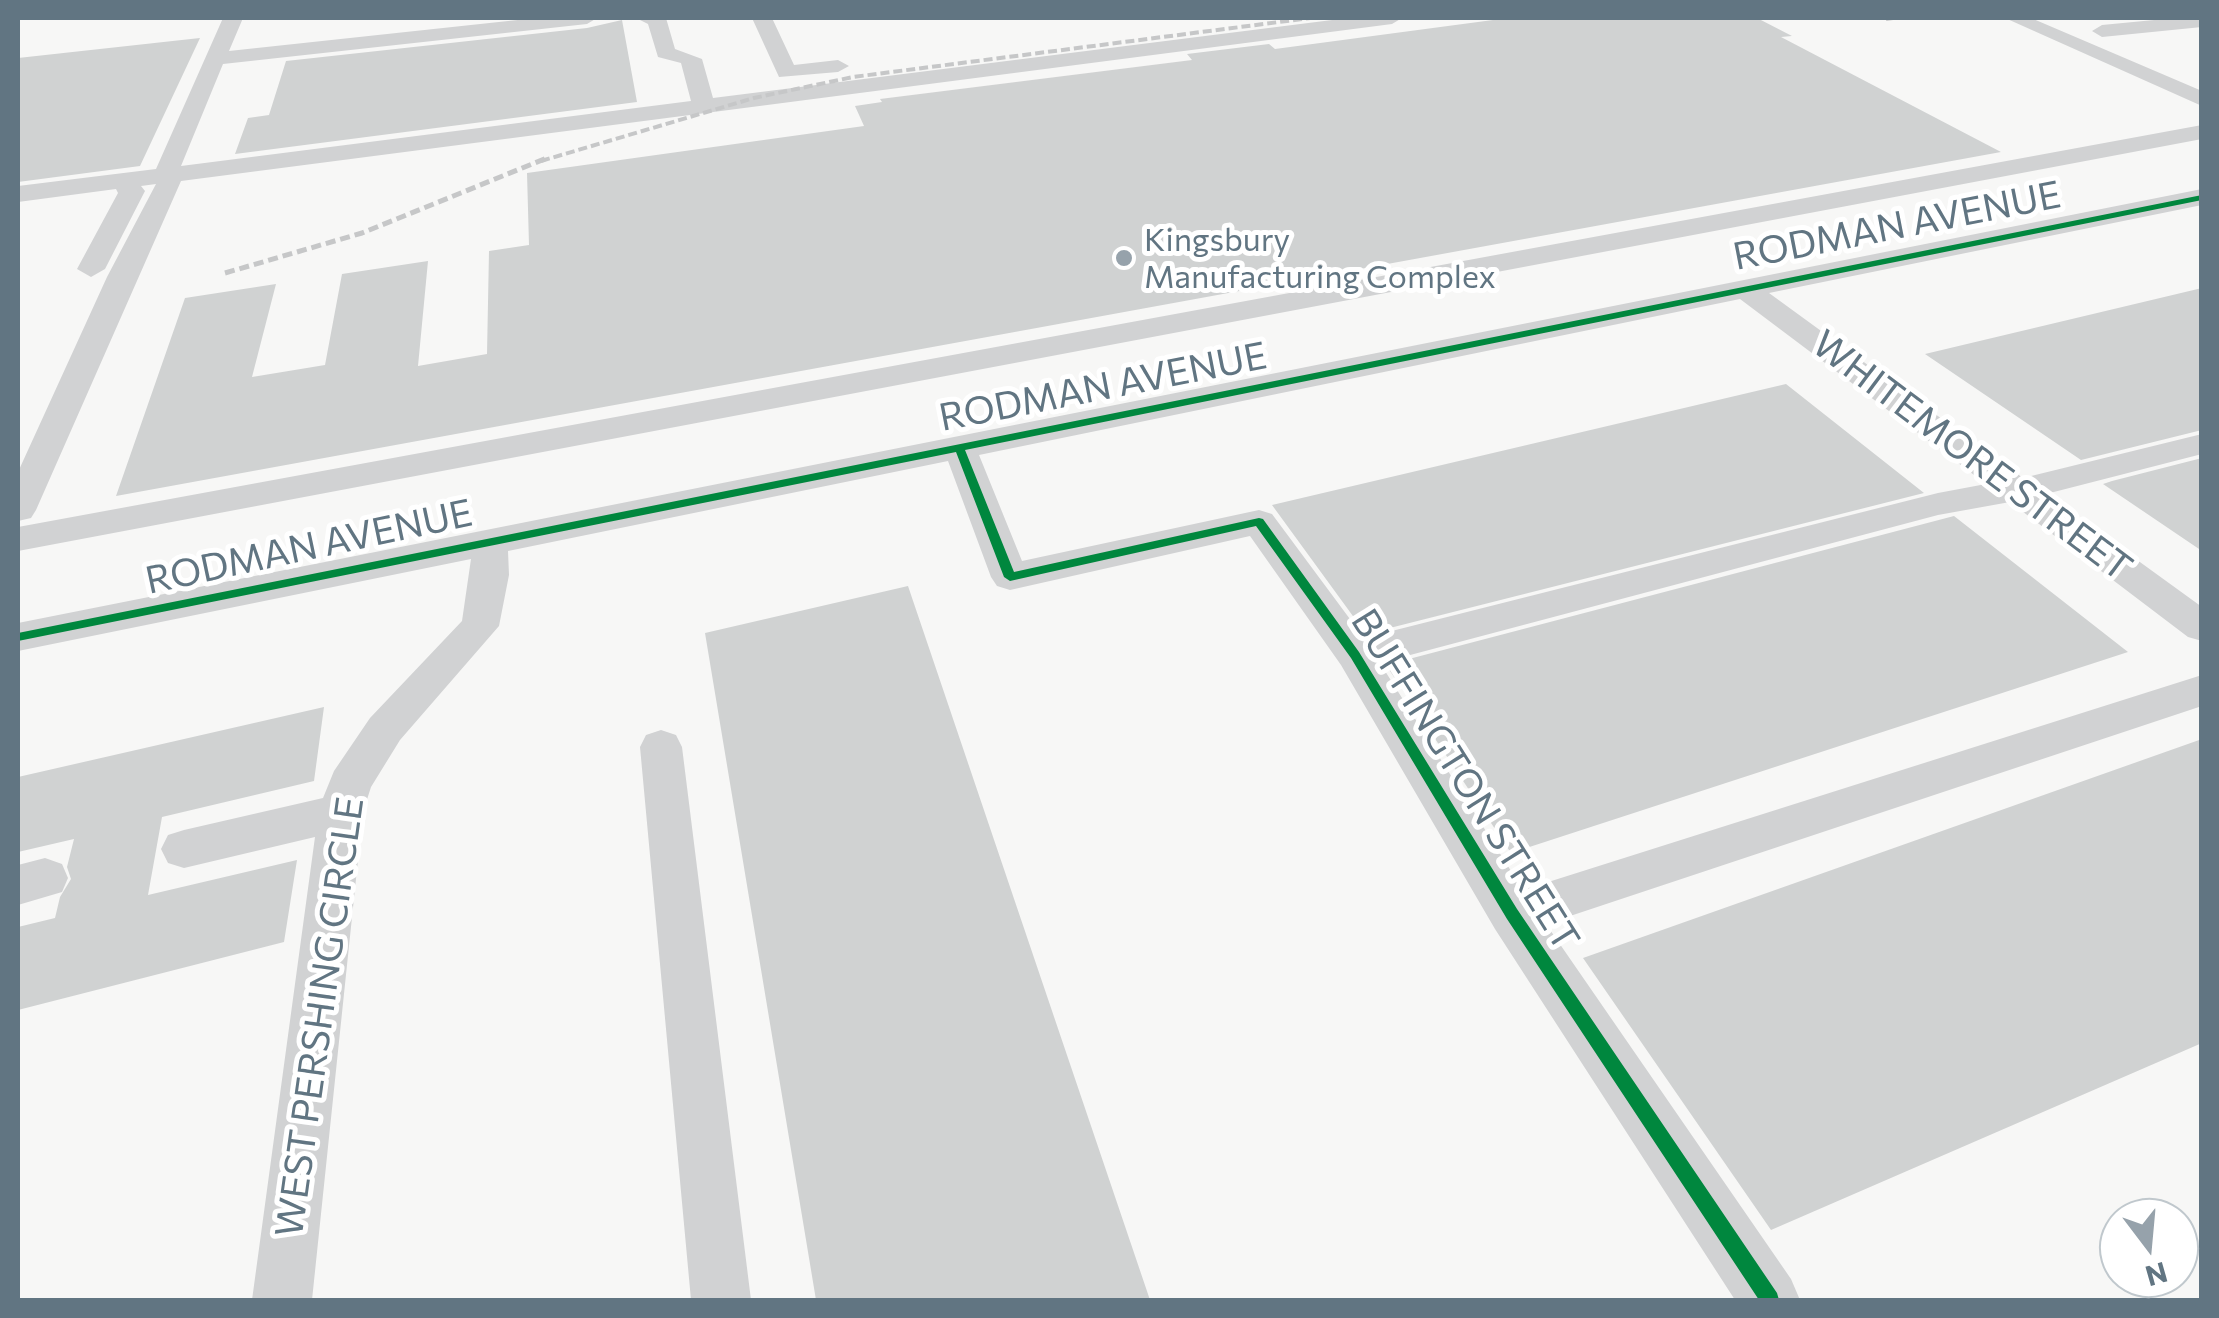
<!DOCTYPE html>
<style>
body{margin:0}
#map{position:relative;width:2219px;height:1318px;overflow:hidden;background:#f7f7f6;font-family:Commissioner,sans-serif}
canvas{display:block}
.frame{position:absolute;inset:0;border:20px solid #617582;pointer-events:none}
.north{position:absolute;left:2099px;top:1198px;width:100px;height:100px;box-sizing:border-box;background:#fff;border:2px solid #c0c8cd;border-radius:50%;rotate:164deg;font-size:28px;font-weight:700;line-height:40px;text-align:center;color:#617582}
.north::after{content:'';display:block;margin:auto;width:35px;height:45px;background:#96a2ab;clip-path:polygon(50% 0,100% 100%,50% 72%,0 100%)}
</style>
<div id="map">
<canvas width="2219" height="1318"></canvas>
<div class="frame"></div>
<div class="north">N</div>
</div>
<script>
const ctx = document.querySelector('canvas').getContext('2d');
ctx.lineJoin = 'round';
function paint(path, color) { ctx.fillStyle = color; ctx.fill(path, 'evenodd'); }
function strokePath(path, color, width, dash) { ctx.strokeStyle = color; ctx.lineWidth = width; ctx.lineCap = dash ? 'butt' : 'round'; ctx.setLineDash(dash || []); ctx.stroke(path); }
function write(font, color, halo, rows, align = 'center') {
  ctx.font = font + ' Commissioner,sans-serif'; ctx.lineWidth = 10; ctx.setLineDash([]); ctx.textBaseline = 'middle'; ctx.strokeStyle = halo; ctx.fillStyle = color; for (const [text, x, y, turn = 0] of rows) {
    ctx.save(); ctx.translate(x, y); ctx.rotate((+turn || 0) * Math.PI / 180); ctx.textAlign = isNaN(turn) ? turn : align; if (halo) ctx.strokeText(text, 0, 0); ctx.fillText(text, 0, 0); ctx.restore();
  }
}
paint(new Path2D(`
 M1508 18H1757L1792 36 1781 37 2001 152 116 496 185 298 276 284 252 377 325 365 342 274 428 261 418 366 487 354 489 251 529 245 527 173 864 126 855 106 882 102 880 99 1192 60 1187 54 1269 44 1275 49Z
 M622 20 637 102 235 154 248 118 269 115 286 61 587 28Z
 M200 38 140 166 18 182V58Z
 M2202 288V430L2081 460 1925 354Z
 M1786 384 1924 493 1366 634 1272 505Z
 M2202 458V551L2103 484 2112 481Z
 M1954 516 2128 652 1511 853 1386 665Z
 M908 586 1150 1300H816L705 633Z
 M324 707 314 781 162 817 148 895 297 860 284 942 18 1010V927L55 918 60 897 71 879 67 867 74 839 18 852V777Z
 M2202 739V1043L1771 1230 1583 958Z`), '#d0d2d2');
paint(new Path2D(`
 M223 18H243L229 51 536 18H597L587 24 223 64 181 166 691 101 681 63 658 57 648 24 636 18H666L675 49 702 59 713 98 1348 18H1402L1392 24 181 181 36 510 31 518 18 521V472L107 277 156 184 141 186 145 191 105 269 91 277 77 269 118 193 116 189 18 202V186L156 169Z
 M752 18H772L794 65 838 60 849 66 838 72 779 77Z
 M2005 18H2031L2202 91V106Z
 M2175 18H2202V27L2102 37 2092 31 2102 25Z
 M2202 125V139L18 551V527Z
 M2202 189V205L1769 293 2023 478 2202 434V454L2046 494 2202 607V641L2188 637 2010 502 1938 515 1380 663 1523 890 2202 675V706L1546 924 1791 1279 1800 1300H1735L1495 929 1341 665 1250 536 1010 590 997 586 991 577 948 461 508 551 509 575 499 626 400 740 371 787 363 812 312 1300H252L315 837 184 868 168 863 161 849 168 835 184 830 323 798 334 771 370 718 462 621 471 559 18 651V623ZM1740 299 1986 484 1938 493 1364 638 1272 514 1259 510 1022 561 979 455Z
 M661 730 676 735 682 747 751 1300H691L640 747 646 735Z
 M45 858 62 864 68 878 62 892 18 905V865Z`), '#d1d2d3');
strokePath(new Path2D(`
 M1886 19 1893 18
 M541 161 754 98 853 77 1310 18`), '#c6c7c8', 4, [9, 4]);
strokePath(new Path2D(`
 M225 273 362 233 547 158`), '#c6c7c8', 5, [10, 5]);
paint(new Path2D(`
 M2202 195V200L965 450 1014 572 1259 518 1263 519 1359 652 1517 909 1777 1293 1779 1300H1759L1507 919 1351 658 1256 526 1010 581 1004 577 956 452 18 641V633Z`), '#00873e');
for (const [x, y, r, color] of [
 [1124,258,10,"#96a2ab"]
]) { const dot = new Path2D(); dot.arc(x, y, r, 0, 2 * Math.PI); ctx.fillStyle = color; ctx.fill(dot); strokePath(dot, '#fff', 4); }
write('32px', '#617582', '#fff', [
 ["Kingsbury",1144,240],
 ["Manufacturing Complex",1144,277]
], 'left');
write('38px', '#617582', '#fff', [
 ["RODMAN AVENUE",1897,226,-11],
 ["RODMAN AVENUE",1103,387,-11],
 ["WHITEMORE STREET",1972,456,37],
 ["RODMAN AVENUE",309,547,-12],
 ["BUFFINGTON STREET",1465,780,58],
 ["WEST PERSHING CIRCLE",320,1017,-82]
]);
</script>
